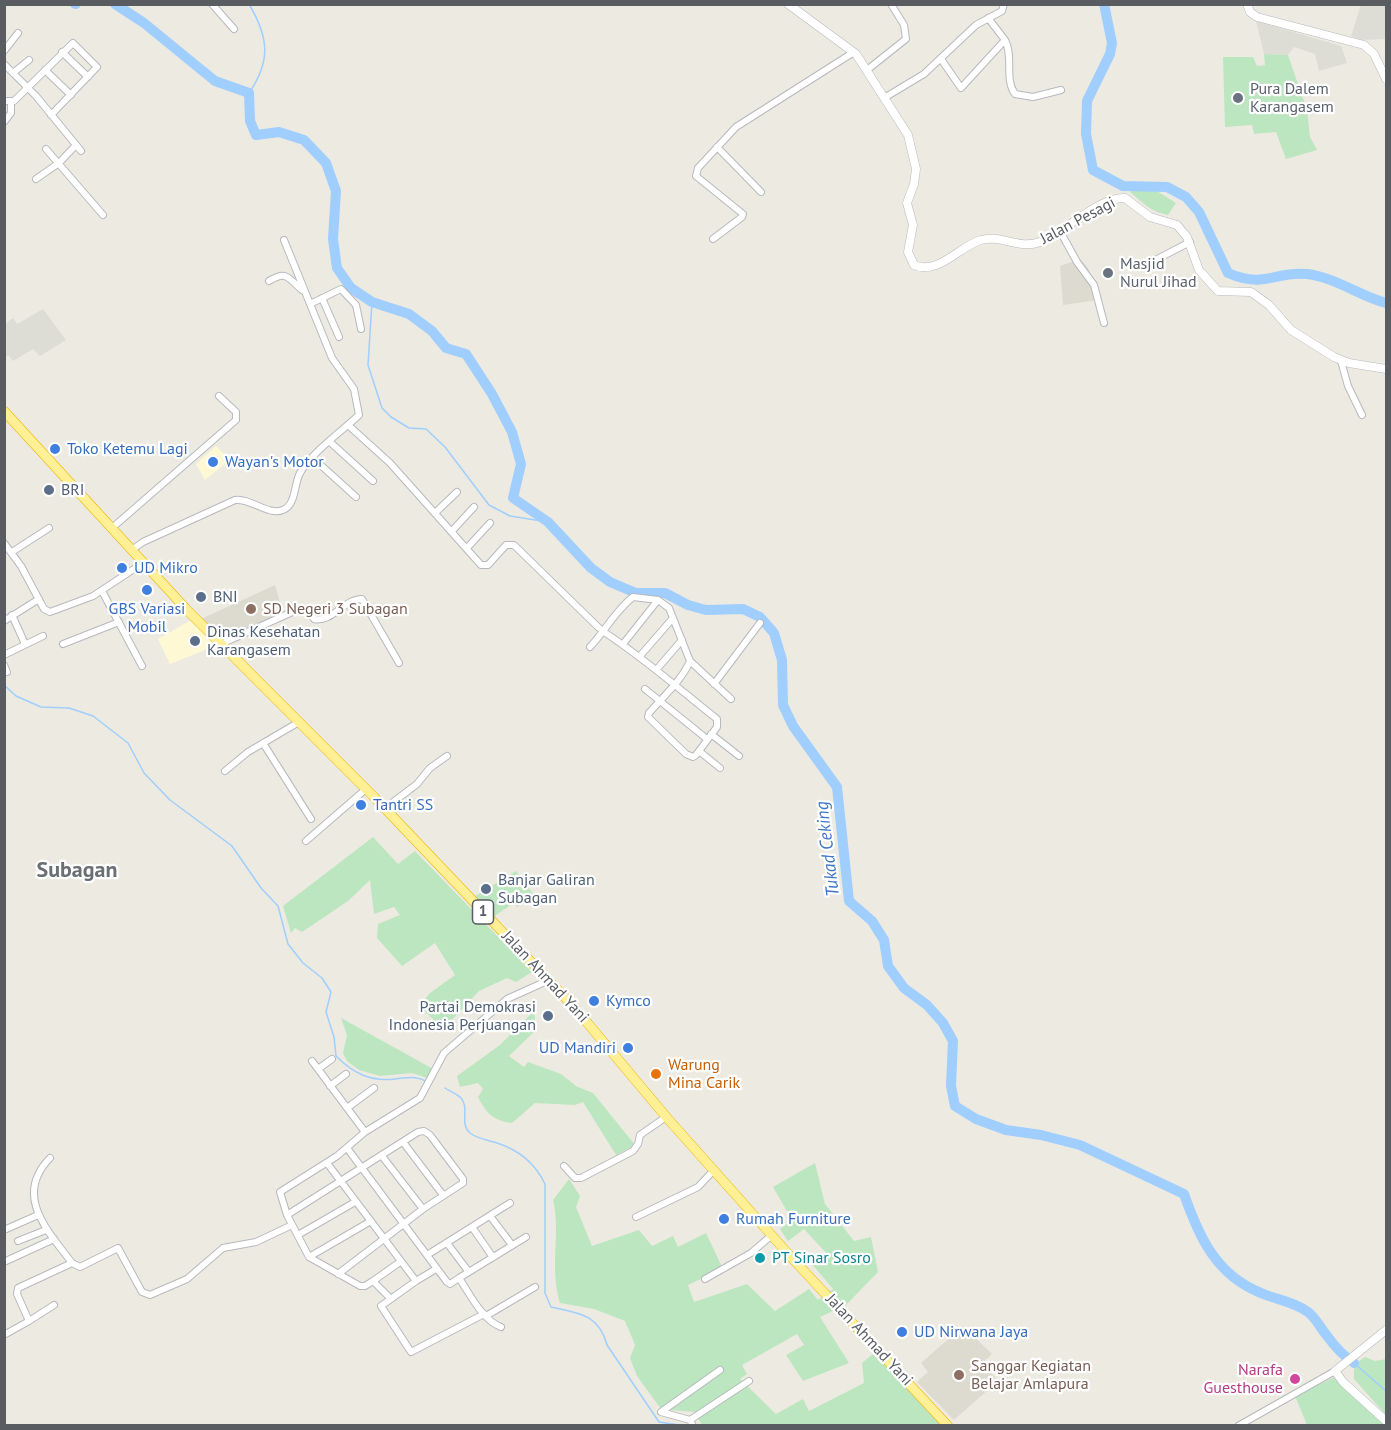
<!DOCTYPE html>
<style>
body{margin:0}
#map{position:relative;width:1391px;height:1430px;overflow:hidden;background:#edebe1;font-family:"PT Sans",sans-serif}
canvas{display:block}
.frame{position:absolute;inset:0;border:6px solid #595d62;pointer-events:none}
</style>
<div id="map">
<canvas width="1391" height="1430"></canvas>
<div class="frame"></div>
</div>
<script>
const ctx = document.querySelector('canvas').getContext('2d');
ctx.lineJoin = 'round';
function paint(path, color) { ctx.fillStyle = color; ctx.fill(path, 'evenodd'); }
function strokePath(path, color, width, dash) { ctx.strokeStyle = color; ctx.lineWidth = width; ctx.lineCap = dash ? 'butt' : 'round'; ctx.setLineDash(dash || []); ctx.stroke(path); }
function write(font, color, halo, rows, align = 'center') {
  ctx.font = font + ' "PT Sans",sans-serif'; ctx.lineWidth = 4.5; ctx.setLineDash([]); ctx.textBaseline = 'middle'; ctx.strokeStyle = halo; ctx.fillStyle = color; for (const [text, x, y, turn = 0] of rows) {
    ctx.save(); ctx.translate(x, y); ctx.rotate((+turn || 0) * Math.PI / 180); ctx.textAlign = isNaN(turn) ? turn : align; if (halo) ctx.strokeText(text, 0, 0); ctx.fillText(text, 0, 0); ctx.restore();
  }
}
paint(new Path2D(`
 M216 446 230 460 205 480 196 464Z
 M191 620 213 643 205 650 170 664 158 639Z`), '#fef8d4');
paint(new Path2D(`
 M1361 5H1386V39L1361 40 1351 36Z
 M1256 21 1341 46 1347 63 1319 71 1315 54 1294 47 1288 55 1264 54Z
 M43 309 66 340 40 356 33 349 13 361 8 355 5 357V324L13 318 17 324Z`), '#dddcd5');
paint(new Path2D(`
 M1080 259 1088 268 1099 300 1063 305 1060 266Z
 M275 585 284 616 221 639 201 619Z
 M963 1326 992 1354 982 1363 998 1381 954 1420 917 1382 928 1372 921 1363Z`), '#dddacf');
paint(new Path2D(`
 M1264 54 1288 55 1307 110 1310 137 1317 150 1286 159 1276 132 1254 134 1252 125 1225 127 1223 57H1253L1257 66 1265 65Z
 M1138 188H1152L1176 203 1168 215C1151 212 1143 203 1130 192Z
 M373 837 398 864 415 851 532 972 516 982 507 978 479 991 447 1025 436 1022 419 1006 430 993 455 975 435 943 402 966 377 938 378 924 400 915 394 907 374 914 370 880 348 901 302 932 295 928 291 933 283 906Z
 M516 871 534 895 517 907 514 903 490 919 472 898Z
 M534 1011 536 1030 509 1056 524 1067 528 1062 561 1074 576 1086 593 1093 635 1145 616 1155 583 1102 575 1105 535 1103 512 1123C493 1121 486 1113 478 1097L483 1089 478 1083 460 1087 457 1076 500 1045Z
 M341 1018 435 1070 430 1079 412 1073 380 1076 359 1070 347 1061 343 1053 347 1035Z
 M815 1163 825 1204 854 1241 871 1237 878 1272 846 1305 820 1317 849 1363 803 1381 786 1355 804 1345 797 1334 742 1365 747 1374 740 1379 776 1414 803 1399 809 1411 864 1383 862 1363 875 1352 941 1425H702L694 1412 661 1409 637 1376 630 1358 635 1345 625 1321 594 1309 560 1303C549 1266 561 1234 553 1200L569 1179 580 1196 576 1207 592 1246 639 1230 652 1246 673 1236 678 1247 706 1233 723 1269 688 1285 694 1302 747 1284 775 1311 809 1289 818 1300 833 1289 811 1263 827 1254 804 1229 788 1241 780 1229 792 1220 773 1187Z
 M1365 1357 1375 1361 1386 1359V1415L1354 1379V1365Z
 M1337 1376 1386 1421V1425H1307L1295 1396Z`), '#bce6bf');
strokePath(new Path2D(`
 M249 4C269 38 271 61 249 93
 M372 302 368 365 382 408 391 417 409 428 426 429 445 447 489 505 510 516 548 522
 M4 685 16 696 41 707 69 708 93 716 128 743 144 773 170 800 232 846 261 888 278 906 288 944 303 963 322 978 331 992 326 1012 334 1037 336 1056C353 1073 370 1082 395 1079 408 1078 413 1075 426 1081
 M445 1088C449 1091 457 1094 461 1098 470 1108 459 1124 470 1133 478 1139 488 1140 497 1143 519 1150 535 1163 545 1184V1293L551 1307C578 1313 599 1314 607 1345L659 1422 686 1426
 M1354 1363 1386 1391`), '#9fceff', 1.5);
strokePath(new Path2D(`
 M75 4H76
 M115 4 144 23 215 81 249 93 250 121 256 135 279 132 304 140 326 163 336 191 333 239 337 268 351 288 372 302 409 314 432 331 446 348 466 354 492 394 512 432 521 464 513 498 548 522 591 568 610 582 636 593H665L688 605 706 610 743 609 760 617 774 633 782 660 783 705 793 726 837 787 849 901 872 921 884 940 888 966 904 988 927 1005 943 1023 953 1041 951 1086 955 1106 976 1119 1006 1130 1041 1135 1080 1145 1184 1194C1199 1237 1216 1275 1261 1293 1277 1300 1293 1301 1308 1312 1316 1318 1321 1329 1328 1337 1335 1347 1344 1356 1354 1363
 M1104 4 1112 43 1110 54 1087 101 1086 134 1093 170 1123 186 1167 187 1186 197 1199 212 1228 273C1265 289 1274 271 1307 274 1334 277 1360 296 1386 303`), '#9fceff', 10);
const minor = new Path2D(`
 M212 4 234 29
 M988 18 1005 40
 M4 51 18 33
 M62 52 88 77
 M941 59 961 88 1005 40C1014 57 1004 79 1015 94L1033 97 1061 90
 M4 64 36 96 81 151
 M45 70 71 95
 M867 70 906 39 904 25 891 4
 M13 73 29 60
 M884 98 924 74 976 25 1002 11 1004 4
 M4 101H14L73 43 97 67 51 115
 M4 122 11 113V103
 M717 147 761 192
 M46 149 103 215
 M36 179 59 163 76 145
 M1060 231 1077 262 1094 285 1104 323
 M713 239 742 217 743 214 696 176 698 168 736 127 854 52
 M1142 267 1190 242
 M269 281C287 270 288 278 302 290
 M322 298 339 337
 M310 304 341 289 356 305 361 329
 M1341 361 1348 386 1362 415
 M348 425 390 463 481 565H488L506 545H514L599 628 604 632C644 658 679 689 717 719V727L696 755 693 757 686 754 648 717 649 713C663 697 682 680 690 661L669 608 658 600 633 597C616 610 605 631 590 647
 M330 442 373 481
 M314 459 356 497
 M435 513 457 492
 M112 528 236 420V412L219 396
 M452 531 474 507
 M4 543 21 566 44 609 50 612 93 596 143 563
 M467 548 490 523
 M133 549 143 542 235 500C251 498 268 516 283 510 296 505 294 484 300 473 312 452 341 432 359 415L354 389 332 358 284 240
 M12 552 49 528
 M102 591 142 666
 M12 615 25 644
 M4 621 39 599
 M63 644 119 622
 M221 644 299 609 308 611 314 619C332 623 344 599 362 599L399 663
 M623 644 658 600
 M4 655 43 636
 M640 656 673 618
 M690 661 731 699
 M4 665 7 672
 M657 669 682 640
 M714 684 760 623
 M645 689 707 739
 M711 734 739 756
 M263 743 311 819
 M699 751 720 768
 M225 771 248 752 299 722
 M384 809 417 784 430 768 447 756
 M306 841 366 789
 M312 1061 365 1132
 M318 1069 332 1059
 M330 1086 346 1074
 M347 1108 374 1088
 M403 1142 443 1195
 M347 1148 447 1282 450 1284 459 1278C470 1294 482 1320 501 1327
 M382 1156 423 1209
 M327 1163 416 1281 436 1269
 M564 1166 575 1178H581L633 1151 638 1144 640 1135 666 1117
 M287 1215 418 1132 424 1131 430 1135 463 1179V1183L423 1209 338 1274
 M490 1216 512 1245
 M636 1217 698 1187 714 1170
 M472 1227 492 1256
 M4 1230 38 1215
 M298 1235 355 1202
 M18 1241 46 1230
 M447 1243 468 1271
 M427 1255 510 1203
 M309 1257 371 1221
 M6 1261 54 1239
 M72 1263 80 1267 118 1248 142 1292 150 1295 187 1279 223 1248 256 1242 292 1225
 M459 1278 526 1237
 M705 1279 751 1253 772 1235
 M373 1281 400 1262
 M416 1281 381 1306 411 1352 484 1314
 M390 1298 373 1281 365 1286H360L309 1257 287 1215 280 1192 337 1156 365 1132 420 1098 444 1053 507 999 547 981
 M486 1316 535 1287
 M29 1321 54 1305
 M4 1335 29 1321 17 1294 18 1288 72 1263C48 1231 13 1196 50 1158
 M690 1420 749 1381
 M693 1426 690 1420 661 1412 720 1370
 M1238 1426 1335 1371`);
const tertiary = new Path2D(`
 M788 4 856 54 908 135 916 169 914 184 907 203 913 225 908 252 914 265C938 276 961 245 981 240 1000 234 1019 250 1040 242 1064 233 1100 196 1125 198L1150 217 1177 225 1187 237 1199 270 1218 291 1251 292 1269 305 1291 330 1334 357 1349 363 1386 369
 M1247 4 1250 12 1257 17 1364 45 1374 54 1386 79
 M1386 1330 1335 1371 1343 1382 1386 1421`);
const trunk = new Path2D(`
 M4 411 187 610 374 797 574 1007 668 1119 791 1257 948 1426`);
strokePath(minor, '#b6b9be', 8);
strokePath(tertiary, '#b6b9be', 9);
strokePath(trunk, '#eeb400', 10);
strokePath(minor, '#fff', 6);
strokePath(tertiary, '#fff', 8);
strokePath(trunk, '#ffef95', 9);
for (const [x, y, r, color] of [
 [1238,98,6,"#6b7280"],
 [1108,273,6,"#6b7280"],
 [55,449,6,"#3f7fe0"],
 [213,462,6,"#3f7fe0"],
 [49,490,6,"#5c6f8a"],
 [122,568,6,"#3f7fe0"],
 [147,590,6,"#3f7fe0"],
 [201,597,6,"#5c6f8a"],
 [251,609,6,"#8d6e63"],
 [195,641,6,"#5c6f8a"],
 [361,805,6,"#3f7fe0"],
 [486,889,6,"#5c6f8a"],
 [594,1001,6,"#3f7fe0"],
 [548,1016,6,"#5c6f8a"],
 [628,1048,6,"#3f7fe0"],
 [656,1074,6,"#e8710a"],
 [724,1219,6,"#3f7fe0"],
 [760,1258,6,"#0f9aa8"],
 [902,1332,6,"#3f7fe0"],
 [959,1375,6,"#8d6e63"],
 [1295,1379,6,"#d1479c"]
]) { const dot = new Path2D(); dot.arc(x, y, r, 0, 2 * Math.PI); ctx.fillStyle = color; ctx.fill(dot); strokePath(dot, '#fff', 2); }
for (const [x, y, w] of [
 [483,912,21]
]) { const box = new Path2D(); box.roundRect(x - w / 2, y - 12, w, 24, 4.5); ctx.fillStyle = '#fff'; ctx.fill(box); strokePath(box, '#595d62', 1.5); }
write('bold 15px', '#595d62', null, [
 ["1",483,912]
]);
write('16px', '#5b616d', '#fff', [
 ["Pura Dalem",1250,89],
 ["Karangasem",1250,107],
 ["Masjid",1120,264],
 ["Nurul Jihad",1120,282]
], 'left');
write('16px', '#595d62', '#fff', [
 ["Jalan Pesagi",1078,221,-28],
 ["Jalan Ahmad Yani",545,977,47],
 ["Jalan Ahmad Yani",869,1340,47]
]);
write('16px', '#366cbe', '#fff', [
 ["Toko Ketemu Lagi",67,449],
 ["Wayan's Motor",225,462],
 ["UD Mikro",134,568],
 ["GBS Variasi",147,609,"center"],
 ["Mobil",147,627,"center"],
 ["Tantri SS",373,805],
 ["Kymco",606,1001],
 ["UD Mandiri",616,1048,"right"],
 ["Rumah Furniture",736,1219],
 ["UD Nirwana Jaya",914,1332]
], 'left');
write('16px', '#4e5e75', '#fff', [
 ["BRI",61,490],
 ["BNI",213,597],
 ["Dinas Kesehatan",207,632],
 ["Karangasem",207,650],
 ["Banjar Galiran",498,880],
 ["Subagan",498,898],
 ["Partai Demokrasi",536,1007,"right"],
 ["Indonesia Perjuangan",536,1025,"right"]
], 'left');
write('16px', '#785e54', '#fff', [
 ["SD Negeri 3 Subagan",263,609],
 ["Sanggar Kegiatan",971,1366],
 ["Belajar Amlapura",971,1384]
], 'left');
write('16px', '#c56008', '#fff', [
 ["Warung",668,1065],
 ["Mina Carik",668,1083]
], 'left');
write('16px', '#0d838f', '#fff', [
 ["PT Sinar Sosro",772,1258]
], 'left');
write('16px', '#b23c85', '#fff', [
 ["Narafa",1283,1370],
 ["Guesthouse",1283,1388]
], 'right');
write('italic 18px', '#3f77c5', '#fff', [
 ["Tukad Ceking",828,849,-97]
]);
write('bold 22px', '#6a6f74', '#fff', [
 ["Subagan",77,871]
]);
</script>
